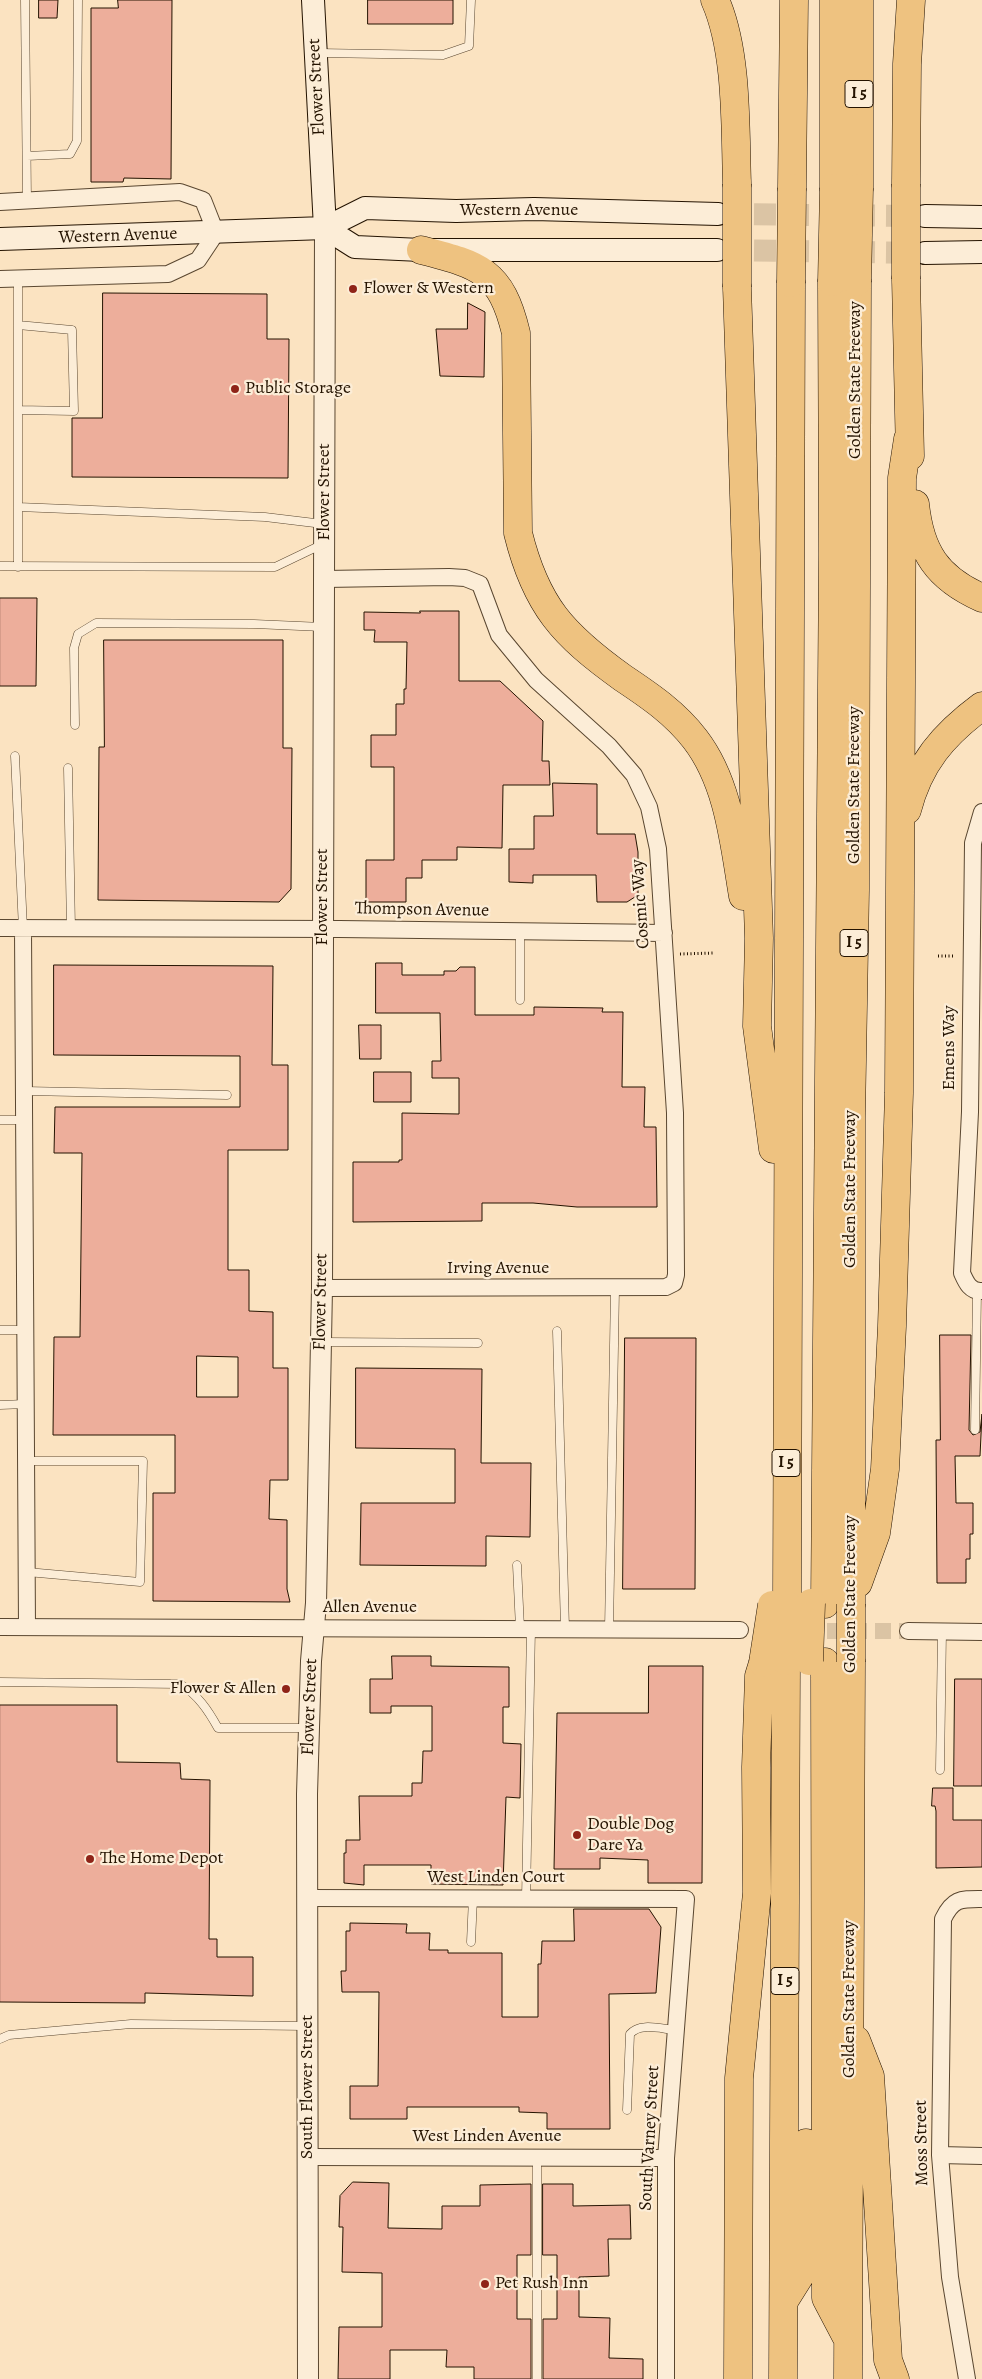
<!DOCTYPE html>
<style>
body{margin:0}
canvas{display:block;background:#fbe3c1}
</style>
<canvas width="982" height="2379"></canvas>
<script>
const ctx = document.querySelector('canvas').getContext('2d');
ctx.lineJoin = 'round';
function paint(path, color) { ctx.fillStyle = color; ctx.fill(path, 'evenodd'); }
function strokePath(path, color, width, dash) { ctx.strokeStyle = color; ctx.lineWidth = width; ctx.lineCap = dash ? 'butt' : 'round'; ctx.setLineDash(dash || []); ctx.stroke(path); }
function write(font, color, halo, rows, align = 'center') {
  ctx.font = font + ' Alegreya,serif'; ctx.lineWidth = 4.5; ctx.setLineDash([]); ctx.textBaseline = 'middle'; ctx.strokeStyle = halo; ctx.fillStyle = color; for (const [text, x, y, turn = 0] of rows) {
    ctx.save(); ctx.translate(x, y); ctx.rotate((+turn || 0) * Math.PI / 180); ctx.textAlign = isNaN(turn) ? turn : align; if (halo) ctx.strokeText(text, 0, 0); ctx.fillText(text, 0, 0); ctx.restore();
  }
}
const building = new Path2D(`
 M39 0H58L57 18H39Z
 M118 0H172L171 179 124 178 123 182H91V8H118Z
 M368 0H453V24H368Z
 M103 293 267 294V339H289L288 478 72 477V418H102Z
 M468 303 485 312 484 377 440 376 436 329H467Z
 M0 598H37L36 686H0Z
 M420 611H459V681H500L543 721 542 761H549L550 785H503L502 848 457 847V860H422V878H406V902H366V860H394V767H371V735H396V704H404V689H406L407 642H374L375 630H364V612L420 613Z
 M104 640H283V748H292L291 889 279 902 98 900 99 747H104Z
 M553 783 597 784V834H635L638 852V895L627 902H597L596 875H533V883L509 882V849H534V816H553Z
 M376 963H402V975H444V971H456L460 967H475V1015H534V1007L603 1008 602 1012H623L622 1087H645L644 1127H656L657 1207H577L533 1203H482V1221L353 1222V1162H399V1160H402V1113L459 1114V1078H432V1061H441L440 1013H376Z
 M54 965 273 966 272 1065H288V1150H228V1270H249V1311L273 1312V1368H288V1480H270L269 1519 287 1520V1589L290 1602 153 1601V1493H175V1435H53L54 1337H80L82 1153H54L55 1107H240V1056L54 1055ZM197 1356 238 1357V1397H197Z
 M359 1025H381V1059H360Z
 M374 1072H411V1102H374Z
 M940 1335H971L969 1430 973 1435 980 1432 982 1414 980 1456H955L956 1503H973V1534H970V1559H966V1583H937L936 1440H940Z
 M625 1338H696L695 1589H623Z
 M356 1368 482 1369 481 1463H531L530 1537 486 1536V1566L360 1565 361 1503H455V1449L356 1448Z
 M392 1656H431V1666L509 1667V1707H503V1743L521 1744 520 1798 506 1797 503 1885 431 1884V1865H364V1885L344 1883V1853H346V1840H360L359 1796H412V1783H422L423 1751H432V1706H391V1713H370V1679H392Z
 M649 1666H703L702 1883H648V1860L600 1858V1869H554L557 1713H648Z
 M955 1679H982V1786H954Z
 M0 1705H117V1762L180 1763 181 1779 210 1780 209 1939H217V1957H253V1996L145 1993V2003L0 2002Z
 M933 1788H953V1820H982V1867L936 1868V1811L935 1806H932Z
 M574 1909H649L661 1927 656 1993 609 1994 610 2129H547V2113L519 2112V2107H407V2119H350V2086H378L379 1992H342L341 1971H346V1931H350V1923L407 1924 406 1933H430L429 1950H448V1953H502V2017H538V1964H541L542 1941H574Z
 M353 2182 389 2183 388 2228 442 2229V2206H480V2185L531 2184V2255H517V2319H531V2379H474V2367H446L447 2350H390V2379H338L339 2327H382V2273L342 2272 343 2227H339L340 2196Z
 M543 2184H573V2206L630 2205 631 2239H608L609 2276 579 2277V2317L610 2318 609 2358 643 2359V2379H543V2319H557V2255H543Z`);
paint(building, '#edae9b');
strokePath(building, '#241300', 1);
strokePath(new Path2D(`
 M803 1631H908`), '#dbc4a4', 16, [16, 8]);
strokePath(new Path2D(`
 M721 214 922 216
 M721 250 922 253`), '#dbc4a4', 22, [22, 11]);
const service = new Path2D(`
 M25 0 27 201
 M319 53 443 55 469 46 471 0
 M27 156 70 154 77 141 78 0
 M18 410 74 411 72 330 18 325
 M18 507 265 517 323 524
 M0 566 275 567 323 544
 M18 567V279
 M75 725 74 648 78 634 96 623 254 624 323 627
 M15 756 23 929
 M68 768 71 929
 M520 931V1000
 M25 1091 227 1095
 M0 1120H24
 M0 1330H25
 M557 1331 565 1629
 M323 1342 478 1343
 M0 1405 26 1404
 M975 1430 977 1291
 M26 1461H143L140 1582 27 1572
 M517 1565 520 1628
 M609 1629 615 1289
 M0 1682 180 1684C198 1695 208 1710 218 1728H309
 M940 1770 942 1631
 M526 1899 531 1628
 M471 1942 473 1898
 M0 2039 9 2035 131 2024 306 2026
 M627 2110 630 2034C640 2022 661 2029 676 2030
 M537 2157V2379`);
const minor = new Path2D(`
 M0 202 180 192 203 200 216 233 198 260 168 274 0 279
 M982 812 973 843 970 1112 962 1273C966 1282 970 1292 982 1291
 M0 928 339 929 664 933
 M23 929 27 1627
 M322 1288 666 1287 674 1283 676 1275 675 1113 658 849 649 807 634 775 609 746 536 680 499 635 480 584 465 578 449 577 325 579
 M0 1627 740 1630
 M908 1631 982 1632
 M307 1898 686 1899 666 2158V2379
 M940 2155 982 2156
 M308 2157 666 2158
 M967 2379 950 2277 940 2155 943 1919C953 1898 961 1899 982 1899`);
const tertiary = new Path2D(`
 M308 2379 307 1794 311 1661 316 1603 322 1288 325 228`);
const secondary = new Path2D(`
 M313 0 325 228
 M925 216 982 217
 M325 228 355 247 421 250H717
 M0 239 325 228 365 208 456 211 534 209 718 214
 M925 253 982 252`);
const motorway = new Path2D(`
 M715 0C738 52 735 128 737 184
 M859 0V188
 M906 184 907 64 911 0
 M792 188 794 0
 M834 188V0
 M421 250C479 265 501 270 516 333L518 533C536 606 563 635 623 678 650 696 675 713 695 739 729 783 734 843 743 896
 M906 279 910 456
 M737 287 759 938 757 1026 773 1149
 M915 504C920 552 937 578 982 598
 M907 810C919 763 943 735 982 706
 M858 1583 876 1533 885 1469 892 1326 899 1093 902 478 908 439
 M787 1603 791 283
 M825 1604 833 554 832 282
 M851 1604V1118L855 890 857 282
 M825 1662 826 2298 846 2336
 M856 2040 870 2076 888 2360 895 2379
 M784 2301 806 2266V2143
 M738 2379 739 2078 757 1893 756 1767 759 1676 763 1663
 M783 2379 786 1661
 M848 2379 851 1662`);
strokePath(service, '#5a4730', 9);
strokePath(minor, '#5a4730', 18);
strokePath(tertiary, '#5a4730', 22);
strokePath(secondary, '#241300', 24);
strokePath(motorway, '#241300', 29);
strokePath(new Path2D(`
 M680 954 714 953
 M938 956H955`), '#241300', 3, [1, 2.5]);
strokePath(service, '#fcedd7', 8);
strokePath(minor, '#fcedd7', 16);
strokePath(tertiary, '#fcedd7', 20);
strokePath(secondary, '#fcedd7', 22);
strokePath(motorway, '#eec280', 28);
const motorwayBridge = new Path2D(`
 M737 184V287
 M906 279V184
 M832 282 834 188
 M857 282 859 188
 M791 283 792 188
 M786 1661 787 1605
 M809 1661 811 1603
 M851 1662V1604
 M763 1663 772 1605`);
strokePath(motorwayBridge, '#241300', 29, []);
strokePath(motorwayBridge, '#eec280', 28);
for (const [x, y, r, color] of [
 [353,289,5,"#8f2418"],
 [235,389,5,"#8f2418"],
 [286,1689,5,"#8f2418"],
 [577,1835,5,"#8f2418"],
 [90,1859,5,"#8f2418"],
 [485,2284,5,"#8f2418"]
]) { const dot = new Path2D(); dot.arc(x, y, r, 0, 2 * Math.PI); ctx.fillStyle = color; ctx.fill(dot); strokePath(dot, '#fcedd7', 2); }
for (const [x, y, w] of [
 [859,94,28],
 [854,943,28],
 [786,1463,28],
 [785,1981,28]
]) { const box = new Path2D(); box.roundRect(x - w / 2, y - 13.5, w, 27, 4); ctx.fillStyle = '#fcedd7'; ctx.fill(box); strokePath(box, '#241300', 1); }
write('bold 16px', '#241300', null, [
 ["I 5",859,94],
 ["I 5",854,943],
 ["I 5",786,1463],
 ["I 5",785,1981]
]);
write('18px', '#241300', '#fcedd7', [
 ["Flower Street",317,87,-93],
 ["Western Avenue",519,211],
 ["Western Avenue",118,236,-2],
 ["Golden State Freeway",856,380,-90],
 ["Flower Street",325,492,-90],
 ["Golden State Freeway",855,785,-90],
 ["Flower Street",323,897,-90],
 ["Cosmic Way",641,904,-94],
 ["Thompson Avenue",422,910,1],
 ["Emens Way",950,1048,-90],
 ["Golden State Freeway",851,1189,-90],
 ["Irving Avenue",498,1269],
 ["Flower Street",321,1302,-89],
 ["Golden State Freeway",851,1594,-90],
 ["Allen Avenue",370,1608],
 ["Flower Street",310,1707,-88],
 ["West Linden Court",496,1878],
 ["Golden State Freeway",850,1999,-90],
 ["South Flower Street",308,2087,-90],
 ["West Linden Avenue",487,2137],
 ["South Varney Street",650,2138,-87],
 ["Moss Street",922,2143,-91]
]);
write('18px', '#241300', '#fcedd7', [
 ["Flower & Western",363,289],
 ["Public Storage",245,389],
 ["Flower & Allen",276,1689,"right"],
 ["Double Dog",587,1825],
 ["Dare Ya",587,1846],
 ["The Home Depot",100,1859],
 ["Pet Rush Inn",495,2284]
], 'left');
</script>
